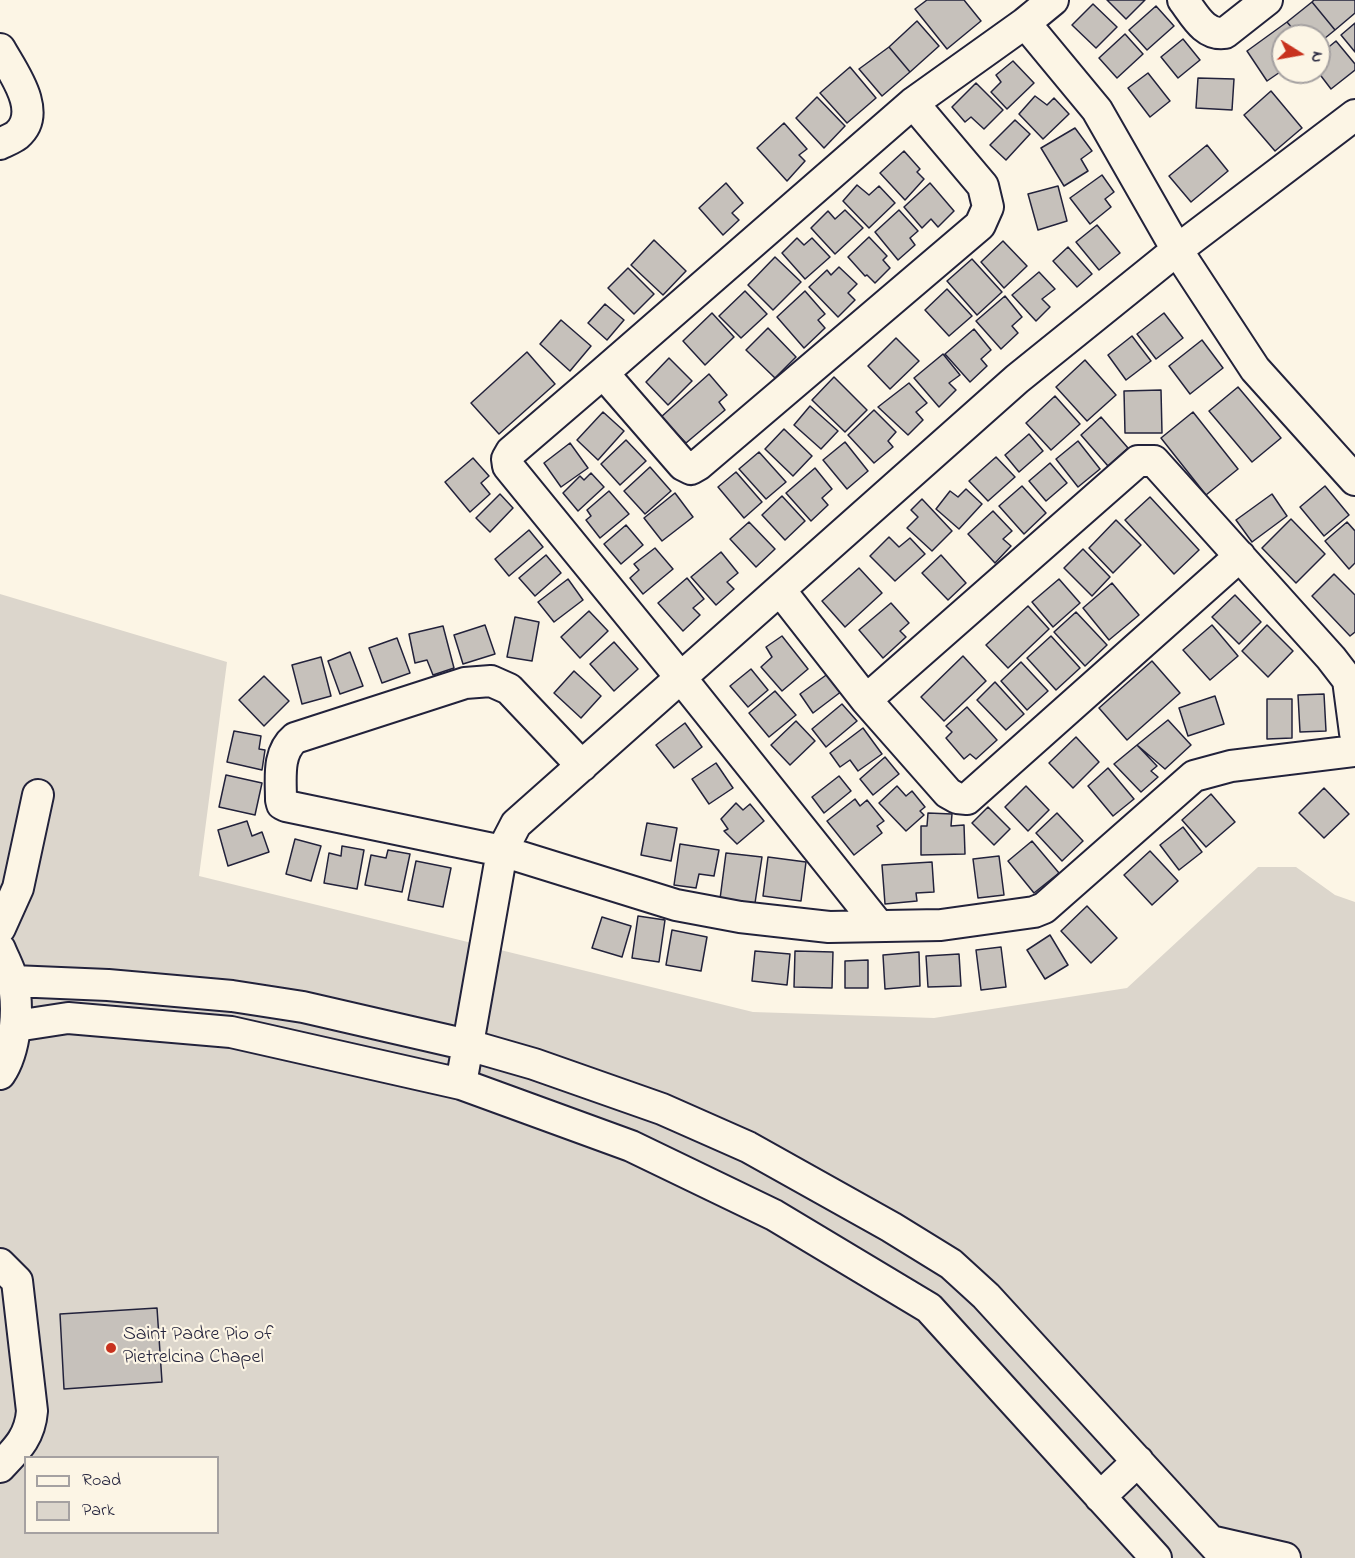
<!DOCTYPE html>
<style>
body{margin:0}
#map{position:relative;width:1355px;height:1558px;overflow:hidden;background:#fcf5e5;font-family:"Indie Flower",sans-serif}
canvas{display:block}
.legend{position:absolute;left:24px;top:1456px;width:195px;height:78px;box-sizing:border-box;background:#fcf5e5;border:2px solid #a5a1a1;margin:0;padding:8px 10px;list-style:none;font-size:18px;color:#22223b}
.legend li{display:flex;align-items:center;gap:12px;height:30px}
.legend b{width:30px;border:2px solid #a5a1a1}
.north{position:absolute;left:1271px;top:24px;width:60px;height:60px;box-sizing:border-box;background:#fcf5e5;border:2px solid #a5a1a1;border-radius:50%;rotate:101deg;font-size:16px;font-weight:700;line-height:24px;text-align:center;color:#22223b}
.north::after{content:'';display:block;margin:auto;width:21px;height:27px;background:#c8321e;clip-path:polygon(50% 0,100% 100%,50% 72%,0 100%)}
</style>
<div id="map">
<canvas width="1355" height="1558"></canvas>
<ul class="legend">
<li><b style="height:8px;background:#fcf5e5"></b>Road</li>
<li><b style="height:16px;background:#dcd6cc"></b>Park</li>
</ul>
<div class="north">N</div>
</div>
<script>
const ctx = document.querySelector('canvas').getContext('2d');
ctx.lineJoin = 'round';
function paint(path, color) { ctx.fillStyle = color; ctx.fill(path, 'evenodd'); }
function strokePath(path, color, width, dash) { ctx.strokeStyle = color; ctx.lineWidth = width; ctx.lineCap = dash ? 'butt' : 'round'; ctx.setLineDash(dash || []); ctx.stroke(path); }
function write(font, color, halo, rows, align = 'center') {
  ctx.font = font + ' "Indie Flower",sans-serif'; ctx.lineWidth = 4.5; ctx.setLineDash([]); ctx.textBaseline = 'middle'; ctx.strokeStyle = halo; ctx.fillStyle = color; for (const [text, x, y, turn = 0] of rows) {
    ctx.save(); ctx.translate(x, y); ctx.rotate((+turn || 0) * Math.PI / 180); ctx.textAlign = isNaN(turn) ? turn : align; if (halo) ctx.strokeText(text, 0, 0); ctx.fillText(text, 0, 0); ctx.restore();
  }
}
paint(new Path2D(`
 M0 594 227 662 199 876 753 1012 934 1018 1127 988 1258 867H1296L1335 895 1355 902V1558H0ZM26 1458H218V1532H26Z`), '#dcd6cc');
const building = new Path2D(`
 M927 0H964L981 21 947 49 915 9Z
 M1107 0H1145L1126 19Z
 M1314 0H1355V13L1335 30 1312 2Z
 M1312 2 1335 30 1319 43V36H1299L1287 22Z
 M1093 4 1117 27 1096 48 1072 25Z
 M1156 6 1174 26 1147 50 1129 30Z
 M917 21 939 46 910 72 889 47Z
 M1287 22 1299 36H1283V70L1267 81 1247 51Z
 M1355 23V52L1341 35Z
 M1125 34 1143 54 1117 78 1099 58Z
 M1183 39 1200 60 1178 78 1161 57Z
 M1336 41 1355 64V70L1331 89 1318 72 1319 55Z
 M889 47 910 72 882 96 859 69Z
 M1013 61 1034 83 1007 109 991 92 1001 82 996 75Z
 M850 67 876 98 847 123 820 93Z
 M1148 73 1170 101 1150 117 1128 88Z
 M1198 78 1234 79 1232 110 1196 108Z
 M976 83 1003 110 984 129 971 117 965 122 952 107Z
 M1271 91 1302 128 1275 151 1244 115Z
 M1035 96 1047 105 1054 98 1069 114 1043 139 1019 114Z
 M817 97 845 126 824 148 796 118Z
 M1015 120 1030 134 1006 160 990 145Z
 M784 123 807 149 799 155 805 161 787 181 757 148Z
 M1075 128 1092 151 1081 159 1088 171 1064 186 1041 148Z
 M1207 145 1228 171 1191 202 1169 176Z
 M904 151 920 169 917 172 924 179 905 200 880 173Z
 M1102 175 1114 192 1105 199 1111 207 1090 224 1070 198Z
 M726 183 743 203 732 213 739 220 723 235 699 208Z
 M930 183 954 211 938 227 931 219 922 228 904 207Z
 M857 185 869 195 879 186 895 203 869 228 843 201Z
 M1058 186 1067 221 1038 230 1028 194Z
 M845 210 863 228 835 254 811 228 828 211 835 219Z
 M899 210 918 231 910 238 915 245 898 260 875 232Z
 M1097 225 1120 253 1099 270 1076 242Z
 M869 237 887 256 883 260 890 268 875 283 867 275 865 276 848 257Z
 M797 238 804 245 812 238 830 257 805 279 782 253Z
 M654 240 686 271 663 295 631 265Z
 M1003 241 1027 266 1004 288 981 262Z
 M1068 247 1092 274 1077 287 1053 261Z
 M775 257 801 282 773 310 748 285Z
 M972 259 1002 292 977 315 947 281Z
 M839 267 857 284 848 293 855 300 838 317 809 287 827 270 831 275Z
 M628 268 654 294 634 314 608 288Z
 M1039 272 1055 289 1042 299 1050 307 1036 321 1012 295Z
 M947 289 972 316 949 336 925 310Z
 M745 291 767 314 741 338 719 316Z
 M805 291 825 314 818 320 825 328 804 348 777 317Z
 M1005 296 1022 317 1012 326 1018 333 1001 349 976 321Z
 M605 304 624 320 607 340 588 323Z
 M712 313 734 337 705 365 683 341Z
 M1164 313 1183 338 1156 359 1137 334Z
 M561 320 591 346 570 371 540 344Z
 M768 328 796 357 775 378 746 350Z
 M974 329 991 350 981 359 987 366 970 382 945 354Z
 M1132 336 1151 361 1126 380 1108 355Z
 M896 338 919 361 890 389 868 366Z
 M1202 340 1223 368 1190 394 1169 366Z
 M527 352 555 384 499 434 471 403Z
 M943 354 960 375 949 383 956 390 939 407 914 378Z
 M669 358 692 381 668 405 646 382Z
 M1085 360 1116 395 1087 421 1056 387Z
 M709 374 727 395 719 402 725 410 686 443 661 417Z
 M834 377 867 410 845 432 812 400Z
 M909 383 927 403 916 412 923 420 908 435 878 407Z
 M1238 387 1281 438 1252 462 1209 411Z
 M1161 390 1162 433H1125L1124 391Z
 M1055 396 1080 424 1051 450 1026 423Z
 M810 406 838 431 821 449 794 425Z
 M874 410 896 432 888 441 893 447 874 463 848 435Z
 M603 412 624 431 598 460 577 440Z
 M1193 412 1238 469 1206 495 1161 438Z
 M1101 417 1128 448 1108 466 1081 435Z
 M784 429 812 456 793 476 765 449Z
 M1029 434 1043 451 1019 472 1005 455Z
 M626 440 646 461 620 485 601 464Z
 M1078 441 1100 469 1078 487 1056 459Z
 M845 442 868 471 847 489 823 460Z
 M570 443 588 468 561 487 544 463Z
 M759 452 786 482 766 499 739 469Z
 M996 457 1015 477 988 501 969 481Z
 M473 458 489 476 481 483 490 494 470 512 445 482Z
 M1050 463 1067 483 1046 501 1029 481Z
 M650 467 671 491 645 514 624 491Z
 M815 468 832 489 822 498 828 505 811 521 786 493Z
 M736 472 762 502 744 518 718 487Z
 M591 473 604 487 578 511 563 493 580 476 584 480Z
 M1022 486 1046 513 1024 534 999 506Z
 M1325 486 1349 515 1324 536 1300 507Z
 M966 489 982 504 959 529 936 509 950 491 958 497Z
 M609 491 629 514 600 538 586 520 591 516 587 510Z
 M675 493 693 517 662 541 644 518Z
 M500 494 513 508 490 532 476 518Z
 M1272 494 1287 516 1252 542 1236 520Z
 M782 496 805 521 785 540 762 515Z
 M1150 497 1199 550 1174 574 1125 520Z
 M922 499 952 531 932 551 907 528 918 517 911 510Z
 M993 511 1012 531 1003 539 1011 546 995 563 968 534Z
 M1291 519 1325 554 1296 583 1262 548Z
 M1116 520 1141 545 1113 573 1089 548Z
 M749 522 775 549 756 567 730 539Z
 M1347 522 1355 531V563L1349 569 1325 541Z
 M626 525 643 545 621 564 604 544Z
 M529 530 543 547 509 576 495 559Z
 M889 537 899 547 910 538 925 554 895 581 870 556Z
 M655 548 673 569 643 594 630 578 639 570 634 564Z
 M1083 549 1110 577 1092 596 1064 568Z
 M721 552 738 573 727 582 734 589 716 605 691 577Z
 M546 555 561 573 535 596 519 578Z
 M941 555 966 583 948 600 922 573Z
 M859 568 882 593 845 627 822 601Z
 M1334 574 1355 595V632L1350 636 1312 596Z
 M687 578 704 599 693 608 700 615 683 631 658 603Z
 M568 579 583 600 554 622 538 602Z
 M1059 579 1080 603 1053 627 1032 602Z
 M1112 583 1139 615 1109 640 1083 608Z
 M1235 595 1261 622 1239 644 1212 617Z
 M891 603 909 623 900 631 906 637 883 658 859 630Z
 M1028 606 1049 629 1008 668 986 645Z
 M589 611 608 631 580 658 561 637Z
 M1076 612 1107 645 1085 666 1054 632Z
 M515 617 539 622 532 661 507 657Z
 M485 625 495 654 463 664 454 635Z
 M1212 625 1238 656 1210 680 1183 650Z
 M1267 625 1293 651 1268 677 1242 651Z
 M443 626 454 668 433 675 427 660 415 663 409 634Z
 M782 636 808 669 782 691 761 667 772 657 766 647Z
 M1051 636 1080 668 1056 690 1027 658Z
 M397 638 410 673 382 683 369 648Z
 M614 642 638 669 614 691 590 664Z
 M350 652 363 686 340 694 328 661Z
 M963 656 986 681 944 721 921 697Z
 M321 657 331 696 302 704 292 665Z
 M1152 661 1180 693 1127 740 1099 708Z
 M1021 662 1048 691 1027 710 1001 681Z
 M751 669 768 690 748 707 730 686Z
 M574 671 601 696 581 718 554 693Z
 M829 673 842 691 813 713 800 694Z
 M264 676 289 701 264 726 239 700Z
 M995 682 1024 714 1006 730 977 700Z
 M775 691 796 715 769 737 749 713Z
 M1324 694 1326 731 1300 732 1298 695Z
 M1215 696 1224 724 1188 736 1179 708Z
 M1267 699H1292V738L1267 739Z
 M842 704 857 721 826 747 812 729Z
 M967 707 997 740 976 759 970 754 964 759 946 738 952 732 946 726Z
 M1168 720 1191 745 1165 769 1137 745Z
 M796 721 815 741 790 765 771 745Z
 M685 723 702 747 674 768 656 745Z
 M863 728 882 754 858 771 850 760 840 767 830 753Z
 M234 731 261 736 259 749 265 750 262 770 227 762Z
 M1076 737 1099 762 1073 788 1049 763Z
 M1137 745 1157 766 1151 771 1158 777 1141 792 1114 764Z
 M885 757 899 774 873 795 860 779Z
 M716 763 733 788 709 804 692 779Z
 M1108 768 1134 799 1113 816 1088 786Z
 M226 775 262 783 255 815 219 807Z
 M839 776 851 791 824 813 812 797Z
 M897 786 906 796 912 791 925 807 920 811 924 815 906 831 879 803Z
 M1026 786 1049 810 1028 831 1005 807Z
 M1324 788 1349 814 1324 838 1299 813Z
 M1211 794 1235 822 1206 847 1182 820Z
 M855 799 860 806 867 800 884 821 877 826 882 833 854 855 827 821Z
 M736 803 743 810 750 804 764 821 737 844 724 831 728 829 721 819Z
 M988 807 1010 829 994 845 972 823Z
 M928 813 952 814 951 826 964 825 965 854 921 855V826H927Z
 M1057 813 1083 841 1062 861 1036 833Z
 M247 821 252 836 262 832 269 852 228 866 218 830Z
 M647 823 677 828 671 861 641 855Z
 M1183 827 1202 852 1179 870 1160 845Z
 M295 839 321 846 311 881 286 874Z
 M1032 841 1059 873 1034 893 1008 861Z
 M680 844 719 850 714 876 699 874 696 888 674 885Z
 M342 846 364 850 357 889 324 883 329 853 341 856Z
 M388 850 410 854 402 892 365 885 371 855 386 858Z
 M1150 851 1178 881 1152 905 1124 875Z
 M726 853 762 857 755 903 720 899Z
 M999 856 1004 895 978 898 973 859Z
 M768 857 806 862 801 901 763 896Z
 M416 861 451 868 443 907 408 900Z
 M932 862 934 892 916 893 917 901 885 904 882 865Z
 M1087 906 1117 938 1091 963 1061 931Z
 M638 916 665 920 659 962 632 958Z
 M602 917 631 926 622 957 592 948Z
 M672 930 707 937 701 971 666 965Z
 M1050 935 1068 965 1045 979 1027 950Z
 M1001 947 1006 987 981 990 976 950Z
 M755 951 790 954 787 985 752 981Z
 M795 951 833 952 832 988 794 987Z
 M919 952 920 986 885 989 883 955Z
 M959 954 961 986 928 987 926 956Z
 M868 960V988H845V961Z
 M157 1308 162 1382 64 1389 60 1314Z`);
paint(building, '#c6c1bb');
strokePath(building, '#22223b', 1.5);
const minor = new Path2D(`
 M1183 0C1194 14 1204 36 1225 33L1267 0
 M1025 23 1097 110 1177 250 1255 369 1355 480
 M0 49C12 71 44 112 17 135 12 139 5 141 0 144
 M603 373 683 465 691 469 698 465 980 225 988 207 983 186 913 103
 M780 590 866 700 948 793 957 798 967 799 1240 556
 M866 700 1138 461H1154L1331 658 1348 680 1355 733
 M582 766 509 689 491 681 465 683 295 738C277 753 281 778 281 800L282 804 286 806 502 851 676 905 740 917 829 927 941 925 1034 912 1044 908 1194 776 1231 766 1355 751
 M879 926 681 678 508 466 507 459 511 452 603 373 913 103 1025 23 1053 0
 M0 928 18 888 38 795
 M0 949C4 959 10 970 13 981 19 1008 16 1050 0 1074
 M13 981 108 985 232 996 303 1007 468 1045 534 1064 662 1109 748 1147 891 1227 951 1264 986 1296 1226 1558
 M16 1026 68 1018 231 1032 461 1084 631 1146 774 1215 929 1308 1156 1558
 M461 1084 502 851 516 824 1017 379 1177 250 1355 115
 M0 1264 17 1281 32 1411C30 1437 17 1449 0 1467
 M1100 1497 1138 1461
 M1211 1541 1285 1558`);
strokePath(minor, '#22223b', 34);
strokePath(minor, '#fcf5e5', 30);
for (const [x, y, r, color] of [
 [111,1348,6,"#c8321e"]
]) { const dot = new Path2D(); dot.arc(x, y, r, 0, 2 * Math.PI); ctx.fillStyle = color; ctx.fill(dot); strokePath(dot, '#fcf5e5', 2); }
write('20px', '#22223b', '#fcf5e5', [
 ["Saint Padre Pio of",123,1336],
 ["Pietrelcina Chapel",123,1359]
], 'left');
</script>
